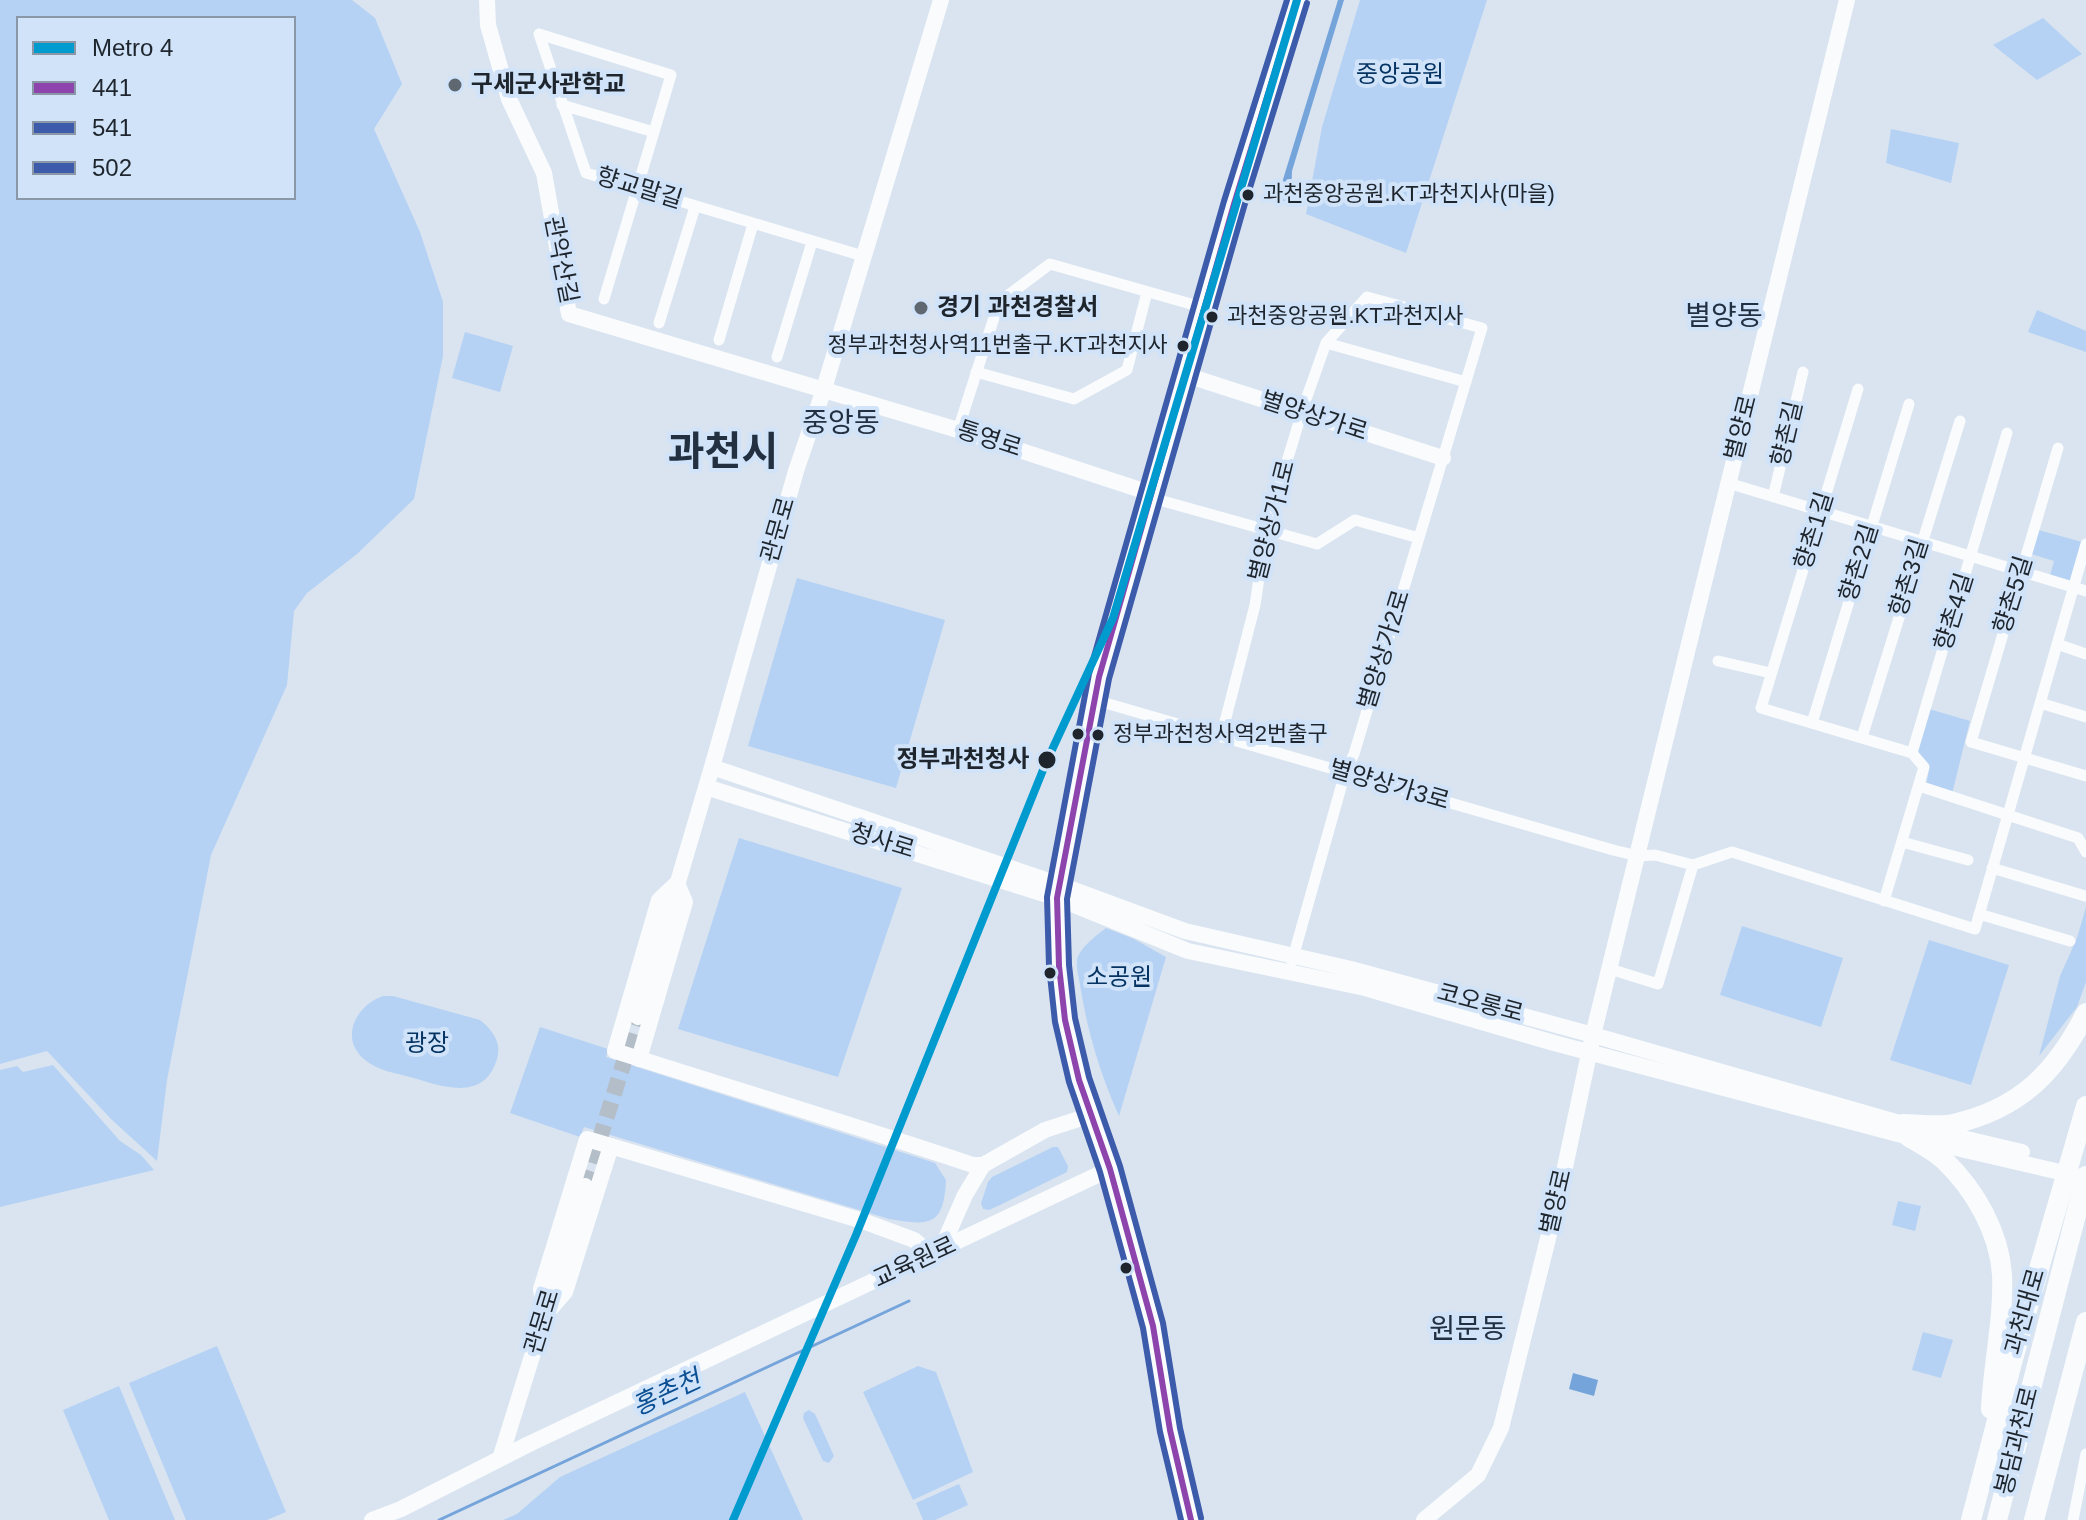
<!DOCTYPE html>
<meta charset="utf-8">
<style>
body{margin:0}
#map{position:relative;width:2086px;height:1520px;overflow:hidden;background:#d9e4f0;font-family:Helvetica,sans-serif}
canvas{display:block}
.legend{position:absolute;left:16px;top:16px;width:280px;height:184px;box-sizing:border-box;background:#d0e3f9;border:2px solid #8997a7;margin:0;padding:10px 14px;list-style:none;font-size:24px;color:#1e252d}
.legend li{display:flex;align-items:center;gap:16px;height:40px}
.legend b{width:40px;border:2px solid #8997a7}
</style>
<div id="map">
<canvas width="2086" height="1520"></canvas>
<ul class="legend">
<li><b style="height:10px;background:#009bce"></b>Metro 4</li>
<li><b style="height:10px;background:#8e44ad"></b>441</li>
<li><b style="height:10px;background:#3d5bab"></b>541</li>
<li><b style="height:10px;background:#3d5bab"></b>502</li>
</ul>
</div>
<script>
const ctx = document.querySelector('canvas').getContext('2d');
ctx.lineJoin = 'round';
function paint(path, color) { ctx.fillStyle = color; ctx.fill(path, 'evenodd'); }
function strokePath(path, color, width, dash) { ctx.strokeStyle = color; ctx.lineWidth = width; ctx.lineCap = dash ? 'butt' : 'round'; ctx.setLineDash(dash || []); ctx.stroke(path); }
function write(font, color, halo, rows, align = 'center') {
  ctx.font = font + ' Helvetica,"Noto Sans KR",sans-serif'; ctx.lineWidth = 8; ctx.setLineDash([]); ctx.textBaseline = 'middle'; ctx.strokeStyle = halo; ctx.fillStyle = color; for (const [text, x, y, turn = 0] of rows) {
    ctx.save(); ctx.translate(x, y); ctx.rotate((+turn || 0) * Math.PI / 180); ctx.textAlign = isNaN(turn) ? turn : align; if (halo) ctx.strokeText(text, 0, 0); ctx.fillText(text, 0, 0); ctx.restore();
  }
}
paint(new Path2D(`
 M0 0H352L375 18 402 84 374 129 420 232 443 302V356L414 499 357 554 307 593 294 611 287 685 211 855 167 1080 157 1161 111 1119 47 1051 0 1064ZM294 18V198H18V18Z
 M1360 0H1487L1406 253 1306 214 1322 127Z
 M2043 18 2082 54 2037 80 1993 45Z
 M1891 129 1959 143 1951 183 1886 163Z
 M2037 310 2086 331V352L2028 332Z
 M465 332 513 346 500 392 452 378Z
 M2035 529 2082 542 2070 584 2049 579 2054 561 2028 553Z
 M797 578 945 620 896 788 748 746Z
 M1929 709 1970 721 1952 794 1926 786 1929 769 1915 752Z
 M739 838 902 888 838 1077 678 1029Z
 M2086 907V982L2077 1007 2039 1056 2060 976 2077 938Z
 M1742 926 1843 958 1821 1027 1720 995Z
 M1106 928 1134 939 1166 957 1119 1116C1100 1074 1087 1030 1080 985 1079 978 1076 968 1077 960 1080 947 1096 936 1106 928Z
 M1929 940 2009 965 1971 1085 1890 1060Z
 M383 996H393L480 1020C494 1031 503 1045 496 1062 482 1102 441 1086 410 1077 395 1073 376 1070 364 1059 339 1037 357 1005 383 996Z
 M540 1027 608 1049 606 1057 935 1163 946 1180C944 1226 930 1226 889 1219L584 1127 580 1137 510 1113Z
 M53 1065 120 1141 141 1155 154 1170 0 1207V1070L17 1066 23 1072Z
 M1053 1147H1058L1068 1166 1067 1172 1000 1205 989 1210 983 1209 981 1203 988 1182 992 1177Z
 M1898 1201 1921 1206 1915 1231 1892 1225Z
 M1923 1332 1953 1340 1941 1378 1912 1370Z
 M217 1346 286 1512 267 1520H186L129 1383Z
 M918 1366 936 1372 973 1472 913 1500 863 1392Z
 M119 1386 175 1520H109L63 1410Z
 M745 1392 803 1520H503L517 1514 560 1477Z
 M809 1410 815 1414 834 1456 829 1463 823 1461 803 1418 804 1413Z
 M959 1484 968 1505 935 1520H923L916 1503Z`), '#b5d2f4');
paint(new Path2D(`
 M1338 0H1344L1292 171 1291 196 1294 204 1273 198 1275 190 1281 186Z
 M1573 1373 1598 1380 1594 1396 1569 1389Z`), '#75a4db');
strokePath(new Path2D(`
 M439 1520 909 1301`), '#75a4db', 3);
strokePath(new Path2D(`
 M585 1186 638 1017`), '#b4bec9', 16, [16, 8]);
strokePath(new Path2D(`
 M539 34 586 173 863 256
 M539 34 671 75 604 299
 M562 105 654 132
 M659 323 695 207
 M719 340 753 224
 M1326 343 1466 382
 M777 357 812 242
 M976 372 1074 399 1127 370 1147 292
 M1858 389 1761 708 1912 753
 M958 430 999 302 1050 264 1205 308
 M2058 448 1971 742 2086 776
 M1728 483 2086 591
 M1773 497 1803 372
 M1152 498 1317 544 1355 520 1419 538
 M2057 644 2086 654
 M1718 661 1771 673
 M1095 700 1613 850 1638 856 1655 855 1693 865 1732 852 1975 929 2086 544
 M2040 703 2086 717
 M1812 723 1909 404
 M1221 737 1255 605 1266 531 1304 405 1326 343 1367 297 1482 328 1354 754 1345 773 1292 961
 M1862 737 1960 421
 M1919 786 2078 838 2086 852
 M1902 842 1968 860
 M1992 868 2085 896
 M1884 901 1924 767 1912 753 2007 433
 M1979 914 2070 941
 M1610 969 1658 984 1693 865
 M2073 1520 2086 1454`), '#f9fbfd', 11);
strokePath(new Path2D(`
 M487 0 488 25 509 99 544 173 569 314 958 430 1153 494
 M1186 375 1443 458
 M712 767 1058 884 1185 931 1351 969 1593 1035 1903 1124 2022 1152
 M706 787 1057 898 1188 951 1365 988 1554 1043 1909 1137 2077 1176
 M638 1017 712 767 796 471 823 392 941 0
 M639 1059 685 902 677 883 659 900 615 1051C734 1089 854 1125 973 1165H983
 M940 1252 965 1195 983 1165 1045 1130 1091 1115
 M551 1308 565 1292 611 1146
 M545 1316 541 1289 587 1139 863 1221 914 1240 932 1255
 M500 1459 585 1186
 M372 1520 401 1509 529 1444 1110 1169
 M1191 1520 1170 1430 1153 1326 1110 1169 1079 1080 1065 1020 1059 966 1057 898 1099 677 1234 204 1297 0
 M1424 1520 1478 1475 1501 1428 1561 1186 1593 1035 1847 0`), '#f9fbfd', 16);
strokePath(new Path2D(`
 M1903 1124C1919 1124 1938 1127 1953 1124 2020 1109 2056 1072 2086 1013
 M1909 1137C1921 1144 1935 1151 1945 1161 1975 1190 1999 1232 2002 1274 2004 1319 1993 1364 1991 1409
 M1971 1520 2013 1359 2086 1106
 M1997 1520 2086 1176
 M2034 1520 2086 1322`), '#f9fbfd', 20);
strokePath(new Path2D(`
 M1191 1520 1170 1430 1153 1326 1110 1169 1079 1080 1065 1020 1059 966 1057 898 1099 677 1234 204 1297 0`), '#8e44ad', 6);
strokePath(new Path2D(`
 M1201 1518 1180 1428 1163 1323 1120 1166 1089 1077 1075 1018 1069 965 1067 899 1109 679 1244 207 1307 3`), '#3d5bab', 6);
strokePath(new Path2D(`
 M1181 1520 1160 1432 1143 1328 1100 1172 1069 1082 1055 1022 1049 966 1047 897 1089 674 1224 201 1287 0`), '#3d5bab', 6);
strokePath(new Path2D(`
 M733 1520 856 1235 1045 765 1113 618 1297 0`), '#009bce', 8);
for (const [x, y, r, color] of [
 [455,85,8,"#5f6871"],
 [1248,195,7,"#1e252d"],
 [921,308,8,"#5f6871"],
 [1212,317,7,"#1e252d"],
 [1183,346,7,"#1e252d"],
 [1078,734,7,"#1e252d"],
 [1098,735,7,"#1e252d"],
 [1047,760,10,"#1e252d"],
 [1050,973,7,"#1e252d"],
 [1126,1268,7,"#1e252d"]
]) { const dot = new Path2D(); dot.arc(x, y, r, 0, 2 * Math.PI); ctx.fillStyle = color; ctx.fill(dot); strokePath(dot, '#d0e3f9', 3); }
write('22px', '#1e252d', '#d0e3f9', [
 ["과천중앙공원.KT과천지사(마을)",1263,195],
 ["과천중앙공원.KT과천지사",1227,317],
 ["정부과천청사역11번출구.KT과천지사",1168,346,"right"],
 ["정부과천청사역2번출구",1113,735]
], 'left');
write('24px', '#053362', '#d0e3f9', [
 ["중앙공원",1400,75],
 ["소공원",1119,978],
 ["광장",427,1044]
]);
write('bold 24px', '#1e252d', '#d0e3f9', [
 ["구세군사관학교",471,85],
 ["경기 과천경찰서",937,308]
], 'left');
write('24px', '#1e252d', '#d0e3f9', [
 ["향교말길",639,189,17],
 ["관악산길",560,260,79],
 ["별양상가로",1314,417,18],
 ["별양로",1742,428,-76],
 ["향촌길",1788,434,-77],
 ["통영로",989,440,18],
 ["별양상가1로",1273,521,-76],
 ["관문로",779,530,-74],
 ["향촌1길",1815,531,-73],
 ["향촌2길",1860,563,-73],
 ["향촌3길",1910,578,-73],
 ["향촌5길",2014,595,-73],
 ["향촌4길",1955,612,-73],
 ["별양상가2로",1385,650,-73],
 ["별양상가3로",1389,786,16],
 ["청사로",882,842,17],
 ["코오롱로",1480,1004,15],
 ["별양로",1557,1202,-77],
 ["교육원로",915,1263,-25],
 ["과천대로",2026,1312,-74],
 ["관문로",543,1322,-73],
 ["봉담과천로",2018,1441,-76]
]);
write('bold 24px', '#1e252d', '#d0e3f9', [
 ["정부과천청사",1029,760]
], 'right');
write('italic 26px', '#0c5093', '#d0e3f9', [
 ["홍촌천",667,1394,-25]
]);
write('28px', '#223041', '#d0e3f9', [
 ["별양동",1724,317],
 ["중앙동",841,424],
 ["원문동",1468,1330]
]);
write('bold 40px', '#223041', '#d0e3f9', [
 ["과천시",723,454]
]);
</script>
